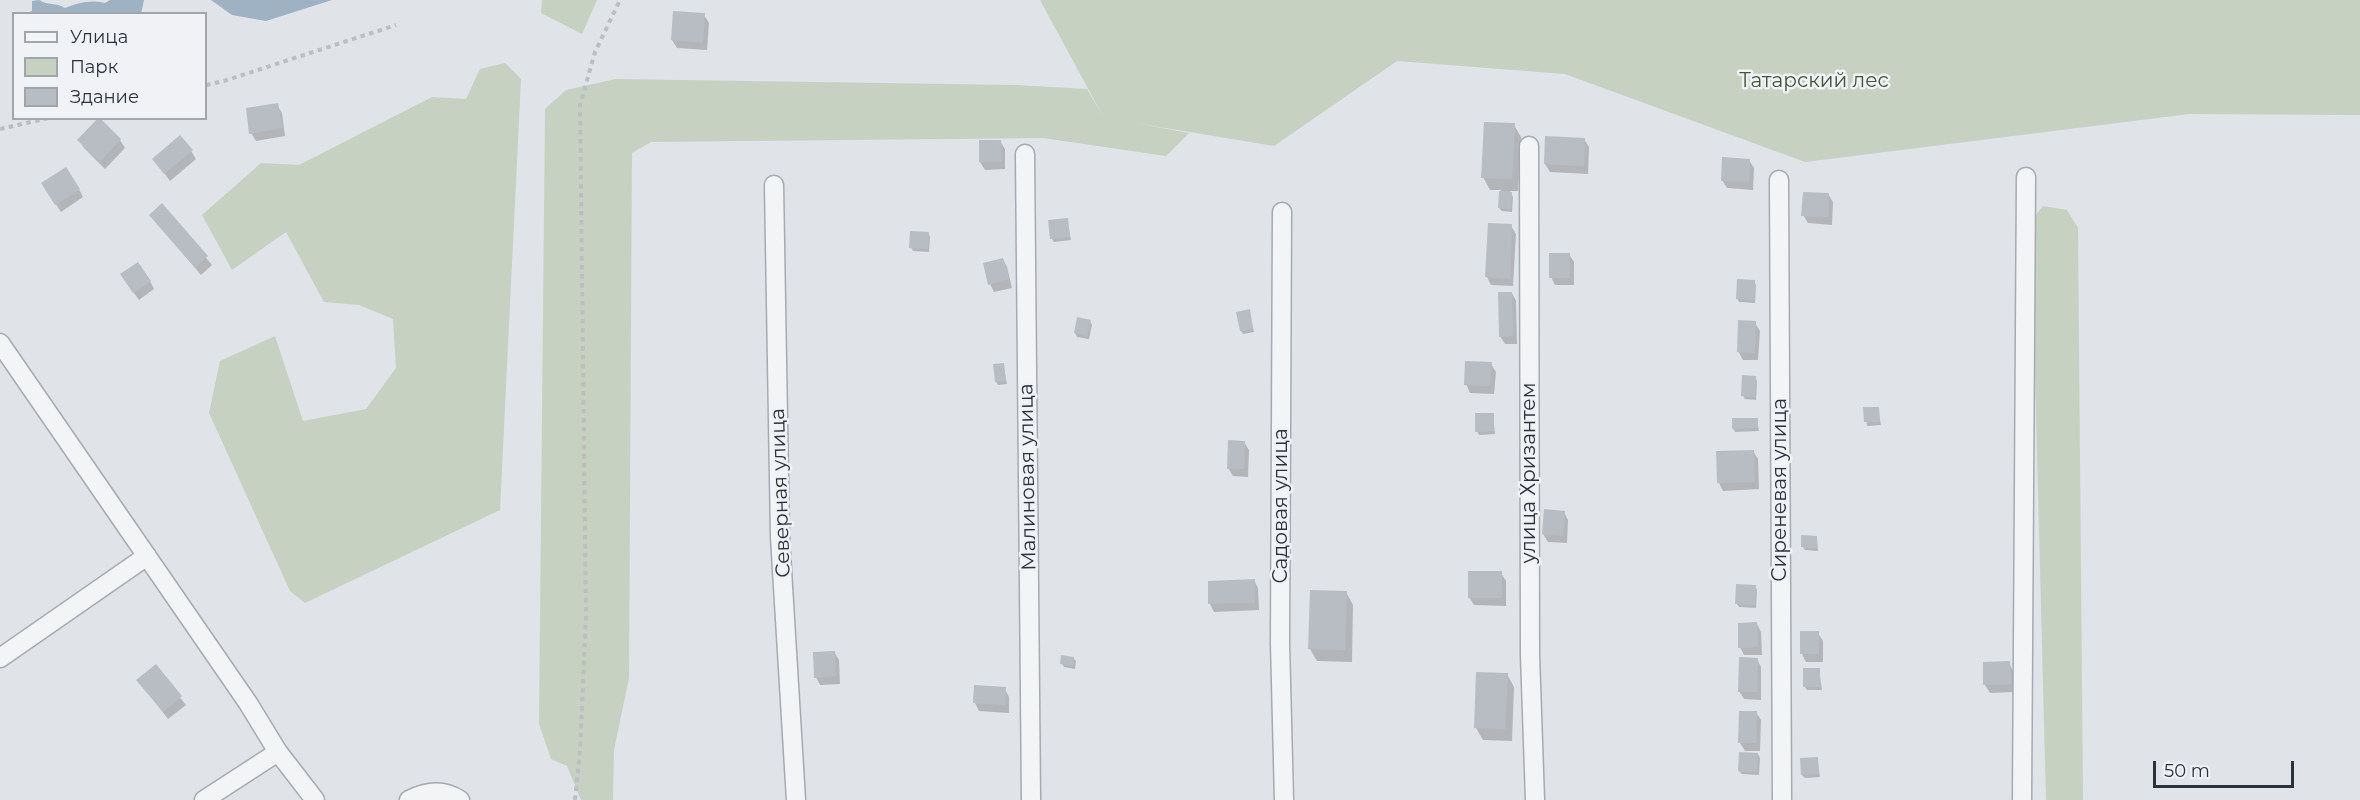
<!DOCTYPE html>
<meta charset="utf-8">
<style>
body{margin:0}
#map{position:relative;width:2360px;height:800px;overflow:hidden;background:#e0e3e8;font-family:Montserrat,sans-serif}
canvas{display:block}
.legend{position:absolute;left:12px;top:12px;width:195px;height:108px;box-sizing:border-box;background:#f0f2f5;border:2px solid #a1a5ac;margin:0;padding:8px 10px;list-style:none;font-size:18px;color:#2b323e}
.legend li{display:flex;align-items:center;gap:12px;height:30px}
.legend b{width:30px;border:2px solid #a1a5ac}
.scale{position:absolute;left:2153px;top:761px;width:141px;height:27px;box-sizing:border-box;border:3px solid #2b323e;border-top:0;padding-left:8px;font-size:18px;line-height:21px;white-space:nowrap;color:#2b323e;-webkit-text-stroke:4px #f0f2f5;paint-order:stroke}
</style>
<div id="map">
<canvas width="2360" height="800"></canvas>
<ul class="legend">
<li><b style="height:8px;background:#f3f4f6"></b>Улица</li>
<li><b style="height:16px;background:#c6d1c2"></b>Парк</li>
<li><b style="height:16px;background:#b8bdc4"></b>Здание</li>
</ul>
<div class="scale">50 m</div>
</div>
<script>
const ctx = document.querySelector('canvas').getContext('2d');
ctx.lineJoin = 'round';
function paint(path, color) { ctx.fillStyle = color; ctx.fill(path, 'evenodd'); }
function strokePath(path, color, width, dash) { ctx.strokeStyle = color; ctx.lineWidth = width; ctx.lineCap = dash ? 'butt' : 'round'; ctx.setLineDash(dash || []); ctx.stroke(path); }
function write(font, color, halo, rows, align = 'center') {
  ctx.font = font + ' Montserrat,sans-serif'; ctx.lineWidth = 5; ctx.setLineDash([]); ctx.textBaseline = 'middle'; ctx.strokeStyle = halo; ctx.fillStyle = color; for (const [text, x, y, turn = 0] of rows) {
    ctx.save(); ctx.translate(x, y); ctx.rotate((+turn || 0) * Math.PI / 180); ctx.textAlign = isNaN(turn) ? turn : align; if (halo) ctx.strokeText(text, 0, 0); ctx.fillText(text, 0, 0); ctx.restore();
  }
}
paint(new Path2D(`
 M542 0H597L582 34 541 13Z
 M1040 0H2360V115L2189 114 1805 162 1565 74 1397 61 1274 146 1135 123 1189 133 1166 156 1043 138 651 142 632 153 629 678 614 750 613 800H581L567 766 551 759 539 724 545 109 566 90 616 79 1016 85 1087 89 1104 118Z
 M505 63 521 79 500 510 305 603 290 591 209 413 220 361 275 336 303 421 366 409 396 368 393 319 359 305 324 302 286 232 232 270 202 215 261 163 299 165 432 97 466 99 480 69Z
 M2043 206 2067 210 2078 228 2083 800H2046L2031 221Z`), '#c6d1c2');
paint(new Path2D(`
 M39 0C48 6 56 2 65 8 79 2 91 0 105 3L110 0H144L141 14 27 13 32 11V1Z
 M211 0H332L266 21 232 15Z`), '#9fb2c4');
paint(new Path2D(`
 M704 15 709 23 707 50 677 48 672 40Z
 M277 105 282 113 285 136 256 141 251 133Z
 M1514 125 1521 137 1518 191H1510L1513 197 1512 212 1502 211 1499 208 1501 190H1490L1483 177Z
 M1584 139 1589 147 1588 174 1550 172 1545 164Z
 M79 140H120L125 148 105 169 84 148Z
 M1000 141 1005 149V169L985 170 980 162Z
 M191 151 196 159 170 181 154 159Z
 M1749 160 1754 168 1753 190 1727 188 1722 180Z
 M79 189 83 197 61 212 48 192Z
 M1828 194 1833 202 1832 225 1808 223 1803 215Z
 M162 205 212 265 201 275 151 215Z
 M1067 220 1071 240 1054 242 1052 239Z
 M1511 226 1516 234 1513 286 1491 285 1487 277Z
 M928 233 930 237 929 252 913 251 911 247Z
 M1569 254 1574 262V285H1555L1551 277Z
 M1003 259 1007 267 1012 288 994 292 990 284Z
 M150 281 154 289 139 300 127 283Z
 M1754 281 1756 285 1755 303 1739 302 1737 298Z
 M1512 293 1516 301 1517 344H1505L1500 336Z
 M1249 311 1254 332 1243 334 1241 331Z
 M1090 321 1092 325 1089 339 1077 337 1075 333Z
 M1755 323 1760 331 1758 360H1743L1738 351Z
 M1003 364 1007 384 998 385 996 381Z
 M1491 364 1496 372 1494 394 1470 393 1466 384Z
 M1755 378 1757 381 1756 400 1745 399 1743 396Z
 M1878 408 1881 425 1867 426 1865 409Z
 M1493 415 1495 434 1479 435 1477 431Z
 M1757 419 1759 431 1735 432 1733 428Z
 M1244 442 1249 450 1248 477 1233 476 1228 468Z
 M1753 451 1758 459 1759 489 1723 491 1719 483Z
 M1564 512 1568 520 1567 543 1548 542 1543 534Z
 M1817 537 1818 551 1805 550 1803 547Z
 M1501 573 1506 581V606L1474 605 1469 597Z
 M1254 580 1258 588 1259 610 1214 612 1210 604Z
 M1755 586 1757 590 1756 608 1739 607 1737 604Z
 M1346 592 1353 605 1352 662 1317 661 1310 649Z
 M1757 624 1761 632 1762 655H1744L1740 647Z
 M1818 633 1823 641V662H1806L1802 654Z
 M834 652 839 660 840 684 820 685 816 677Z
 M1073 658 1076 661 1075 669 1064 667 1062 663Z
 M1757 659 1761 667V700L1744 699 1739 691Z
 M2009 663 2013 671 2014 692 1990 693 1985 685Z
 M155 666 186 705 168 719 138 680Z
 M1819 669 1822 690H1807L1805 687Z
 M1478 673 1507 674 1514 687 1512 741 1483 740 1476 728Z
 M1005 689 1009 697V713L979 711 975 703Z
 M1756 712 1761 720 1760 751H1745L1740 743Z
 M1758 754 1760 758 1759 775 1742 774 1739 771Z
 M1817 758 1820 777 1805 778 1802 775Z`), '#0003');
paint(new Path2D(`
 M673 11 705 13 703 43 671 40Z
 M278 103 282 128 249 134 246 108Z
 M98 118H100L121 139 100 162 77 140Z
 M1484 122 1515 123 1512 179 1481 178Z
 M180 135 193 150 164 174 152 159Z
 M1545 136 1585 138 1584 166 1544 164Z
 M979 140H1001L1002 162H979Z
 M1722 157 1750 159 1749 182 1721 181Z
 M66 167 80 189 55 205 41 183Z
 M1499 191 1512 192 1511 209 1498 208Z
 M1803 192 1829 193 1828 217 1801 216Z
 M162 203 208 256 195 268 149 215Z
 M1068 218 1070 237 1050 239 1048 220Z
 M1488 223 1512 224 1510 279 1485 277Z
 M910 231 929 232 928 249 909 248Z
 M1549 253H1570V278H1549Z
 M1003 258 1009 279 988 285 983 263Z
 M138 262 151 281 133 293 120 274Z
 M1737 279 1755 280 1754 300 1736 299Z
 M1498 292H1512L1513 336 1499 337Z
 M1250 309 1253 329 1240 331 1236 312Z
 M1077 317 1091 320 1087 336 1074 333Z
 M1738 320 1756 321 1755 353 1737 352Z
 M1465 361 1492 362 1490 386 1464 385Z
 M1004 363 1006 381 995 382 993 364Z
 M1742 375 1756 376 1755 397 1741 396Z
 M1863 407H1879L1880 422H1864Z
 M1475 413H1494V431L1475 432Z
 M1732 418H1758V428L1732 429Z
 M1228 440 1245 441 1244 469H1227Z
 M1754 450 1755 482 1717 483 1716 451Z
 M1544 509 1565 511 1563 536 1542 534Z
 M1801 535 1817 536V548L1801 547Z
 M1468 571H1502V598H1468Z
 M1255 579V603L1208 604V581Z
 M1736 584 1756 585 1755 605 1735 604Z
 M1310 590 1347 591 1345 650 1308 649Z
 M1757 622 1758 647 1738 648V623Z
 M1800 631H1819V654H1800Z
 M835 651 836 676 814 678 813 652Z
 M1061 655 1074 657 1073 666 1060 664Z
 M1739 657 1758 658 1757 692H1738Z
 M2010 661 2011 684 1983 685V662Z
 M156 664 182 696 163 712 136 680Z
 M1803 668H1820V687H1803Z
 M1476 672 1508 673 1505 729 1474 728Z
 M974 685 1006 687 1005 705 973 703Z
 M1739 711H1757L1756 743H1738Z
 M1739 752 1758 753 1757 772 1738 771Z
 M1818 757 1819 774 1801 775 1800 758Z`), '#b8bdc4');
const minor = new Path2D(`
 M1529 146 1530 655 1535 800
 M1025 154 1031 800
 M1779 180 1782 800
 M774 185 780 537 796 800
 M1282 212 1280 643 1284 800
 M0 343 248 703 278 752 315 800
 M0 658 147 556
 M204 800 278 752
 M409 800C427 791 443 789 460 800
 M2022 800 2026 177`);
strokePath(minor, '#a6aab2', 21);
strokePath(new Path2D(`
 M206 85 224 81 396 25
 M0 129 48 118
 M575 800 580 751 586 616 580 105 595 52 620 0`), '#bbbec2', 4, [4.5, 4.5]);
strokePath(minor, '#f3f4f6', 18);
write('20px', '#405839', '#f0f2f5', [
 ["Татарский лес",1814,81]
]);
write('20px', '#2b323e', '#f0f2f5', [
 ["улица Хризантем",1529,473,-90],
 ["Малиновая улица",1028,477,-91],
 ["Сиреневая улица",1780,490,-90],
 ["Северная улица",781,493,-92],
 ["Садовая улица",1281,506,-90]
]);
</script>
